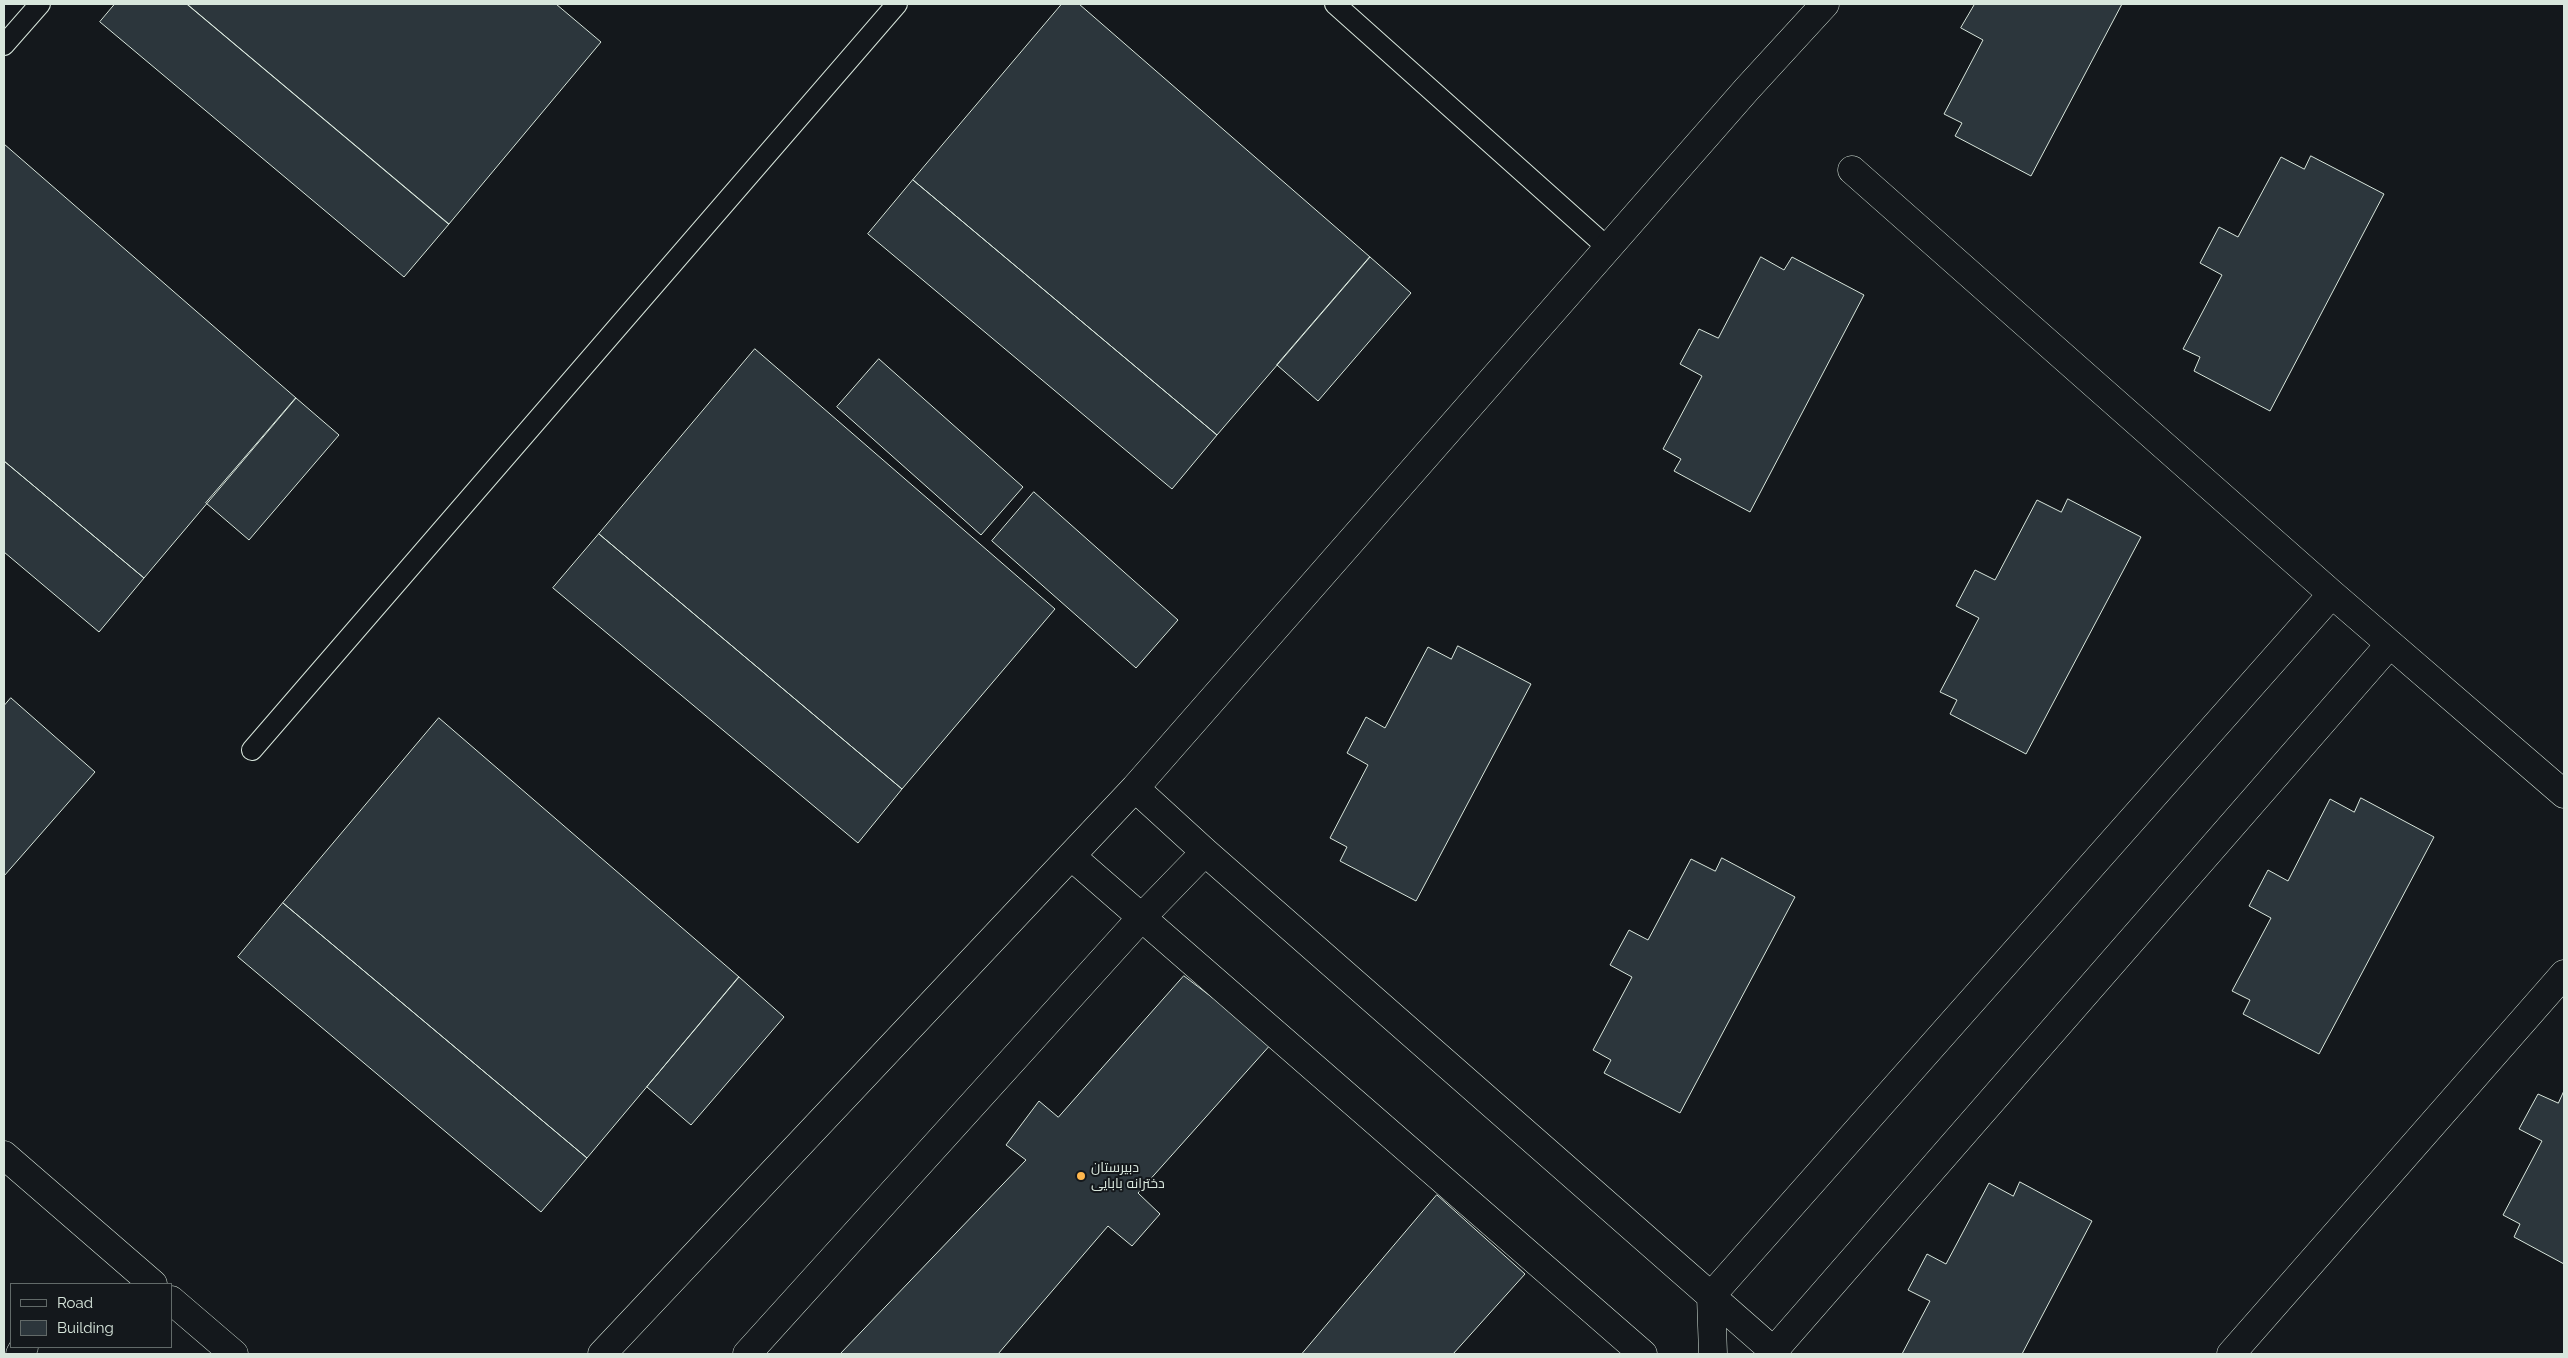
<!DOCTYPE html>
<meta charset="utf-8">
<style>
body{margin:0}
#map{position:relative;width:2568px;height:1358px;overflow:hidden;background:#14181c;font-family:Raleway,sans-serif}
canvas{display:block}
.frame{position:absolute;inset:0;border:5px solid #d8e6dc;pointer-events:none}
.legend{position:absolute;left:10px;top:1283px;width:162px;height:65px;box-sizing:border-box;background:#14181c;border:1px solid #626a69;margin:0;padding:6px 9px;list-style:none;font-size:15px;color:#d8e6dc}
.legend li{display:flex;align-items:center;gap:10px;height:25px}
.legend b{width:25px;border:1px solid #626a69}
</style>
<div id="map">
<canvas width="2568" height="1358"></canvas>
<div class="frame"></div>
<ul class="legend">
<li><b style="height:6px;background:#14181c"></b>Road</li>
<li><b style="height:14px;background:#2c363c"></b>Building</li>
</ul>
</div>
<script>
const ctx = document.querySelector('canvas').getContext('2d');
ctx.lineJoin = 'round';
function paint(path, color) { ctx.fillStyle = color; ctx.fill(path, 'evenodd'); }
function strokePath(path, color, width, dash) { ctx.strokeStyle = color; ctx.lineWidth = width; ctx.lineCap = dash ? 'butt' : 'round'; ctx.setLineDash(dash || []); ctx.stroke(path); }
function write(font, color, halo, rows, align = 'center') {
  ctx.font = font + ' Raleway,Cairo,sans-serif'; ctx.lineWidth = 4; ctx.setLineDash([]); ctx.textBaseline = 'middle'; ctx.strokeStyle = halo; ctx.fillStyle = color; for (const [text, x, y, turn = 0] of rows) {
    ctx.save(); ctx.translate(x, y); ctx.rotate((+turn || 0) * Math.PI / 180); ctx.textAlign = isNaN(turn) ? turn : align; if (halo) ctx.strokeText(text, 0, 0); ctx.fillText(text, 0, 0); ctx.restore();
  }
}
const building = new Path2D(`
 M115 4H187L449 224 404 277 100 22Z
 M187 4H556L601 42 449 224Z
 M1062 4H1079L1370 257 1217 435 913 180Z
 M1975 4H2122L2031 176 1955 136 1962 123 1944 114 1983 40 1961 28Z
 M4 144 296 398 144 578 4 461Z
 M2311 156 2384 194 2270 411 2194 371 2200 357 2183 349 2222 275 2200 263 2219 227 2238 237 2281 157 2304 169Z
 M913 180 1217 435 1172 489 868 234Z
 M1370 257 1411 293 1318 401 1277 365Z
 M1761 257 1784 270 1792 257 1864 295 1750 512 1674 471 1681 459 1663 449 1702 376 1680 364 1699 329 1718 338Z
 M755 349 1055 609 902 789 599 534Z
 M879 359 1023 487 981 535 837 407Z
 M296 398 339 435 249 540 206 503Z
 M4 461 144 578 99 632 4 552Z
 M1034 492 1178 620 1136 668 992 541Z
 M2068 499 2141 537 2026 754 1950 714 1957 700 1940 692 1979 618 1956 606 1975 570 1995 580 2037 500 2061 512Z
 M599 534 902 789 858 843 553 588Z
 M1458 646 1531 684 1416 901 1340 861 1347 847 1330 838 1368 765 1347 753 1366 717 1385 728 1428 647 1451 659Z
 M11 698 95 772 4 876V706Z
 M439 718 739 977 587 1158 283 903Z
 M2361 798 2434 837 2319 1054 2243 1014 2250 1000 2232 991 2271 918 2249 906 2268 870 2288 881 2330 799 2354 812Z
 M1722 858 1795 897 1680 1113 1604 1073 1611 1060 1593 1050 1632 977 1610 965 1629 930 1648 940 1691 859 1715 871Z
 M283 903 587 1158 541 1212 238 957Z
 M1184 976 1272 1043 1138 1193 1160 1214 1132 1246 1108 1226 998 1354H840L1026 1160 1006 1145 1039 1101 1058 1117Z
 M739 977 784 1017 691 1125 647 1087Z
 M2564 1091V1264L2514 1237 2520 1224 2503 1215 2542 1141 2519 1129 2538 1094 2558 1103Z
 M2020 1182 2092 1221 2022 1354H1902L1930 1301 1908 1290 1927 1254 1946 1264 1989 1183 2013 1196Z
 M1437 1195 1525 1274 1453 1354H1302Z`);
paint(building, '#2c363c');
strokePath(building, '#d8e6dc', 1);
const lane = new Path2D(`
 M1335 4 1608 248
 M4 45 40 4
 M252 750 897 4`);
const street = new Path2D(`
 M1852 170 2332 594 2564 794
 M1135 788 1205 852 1777 1354
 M1071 856 1643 1354
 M4 1155 153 1284
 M171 1300 234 1354
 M20 1354 24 1347
 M602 1354 1135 788 1747 89 1825 4
 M747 1354 1142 917 1205 852
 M1713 1354 1711 1296 2332 594
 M1771 1354 2390 644
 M2231 1354 2564 974`);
strokePath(lane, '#d8e6dc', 22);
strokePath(street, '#d8e6dc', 29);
strokePath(lane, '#14181c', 20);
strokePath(street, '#14181c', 28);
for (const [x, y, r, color] of [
 [1081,1176,5,"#ffb74d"]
]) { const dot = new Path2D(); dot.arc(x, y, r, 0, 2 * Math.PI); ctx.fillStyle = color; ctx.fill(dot); strokePath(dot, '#14181c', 2); }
write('14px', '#d8e6dc', '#14181c', [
 ["دبیرستان",1091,1168],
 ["دخترانه بابایی",1091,1184]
], 'left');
</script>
